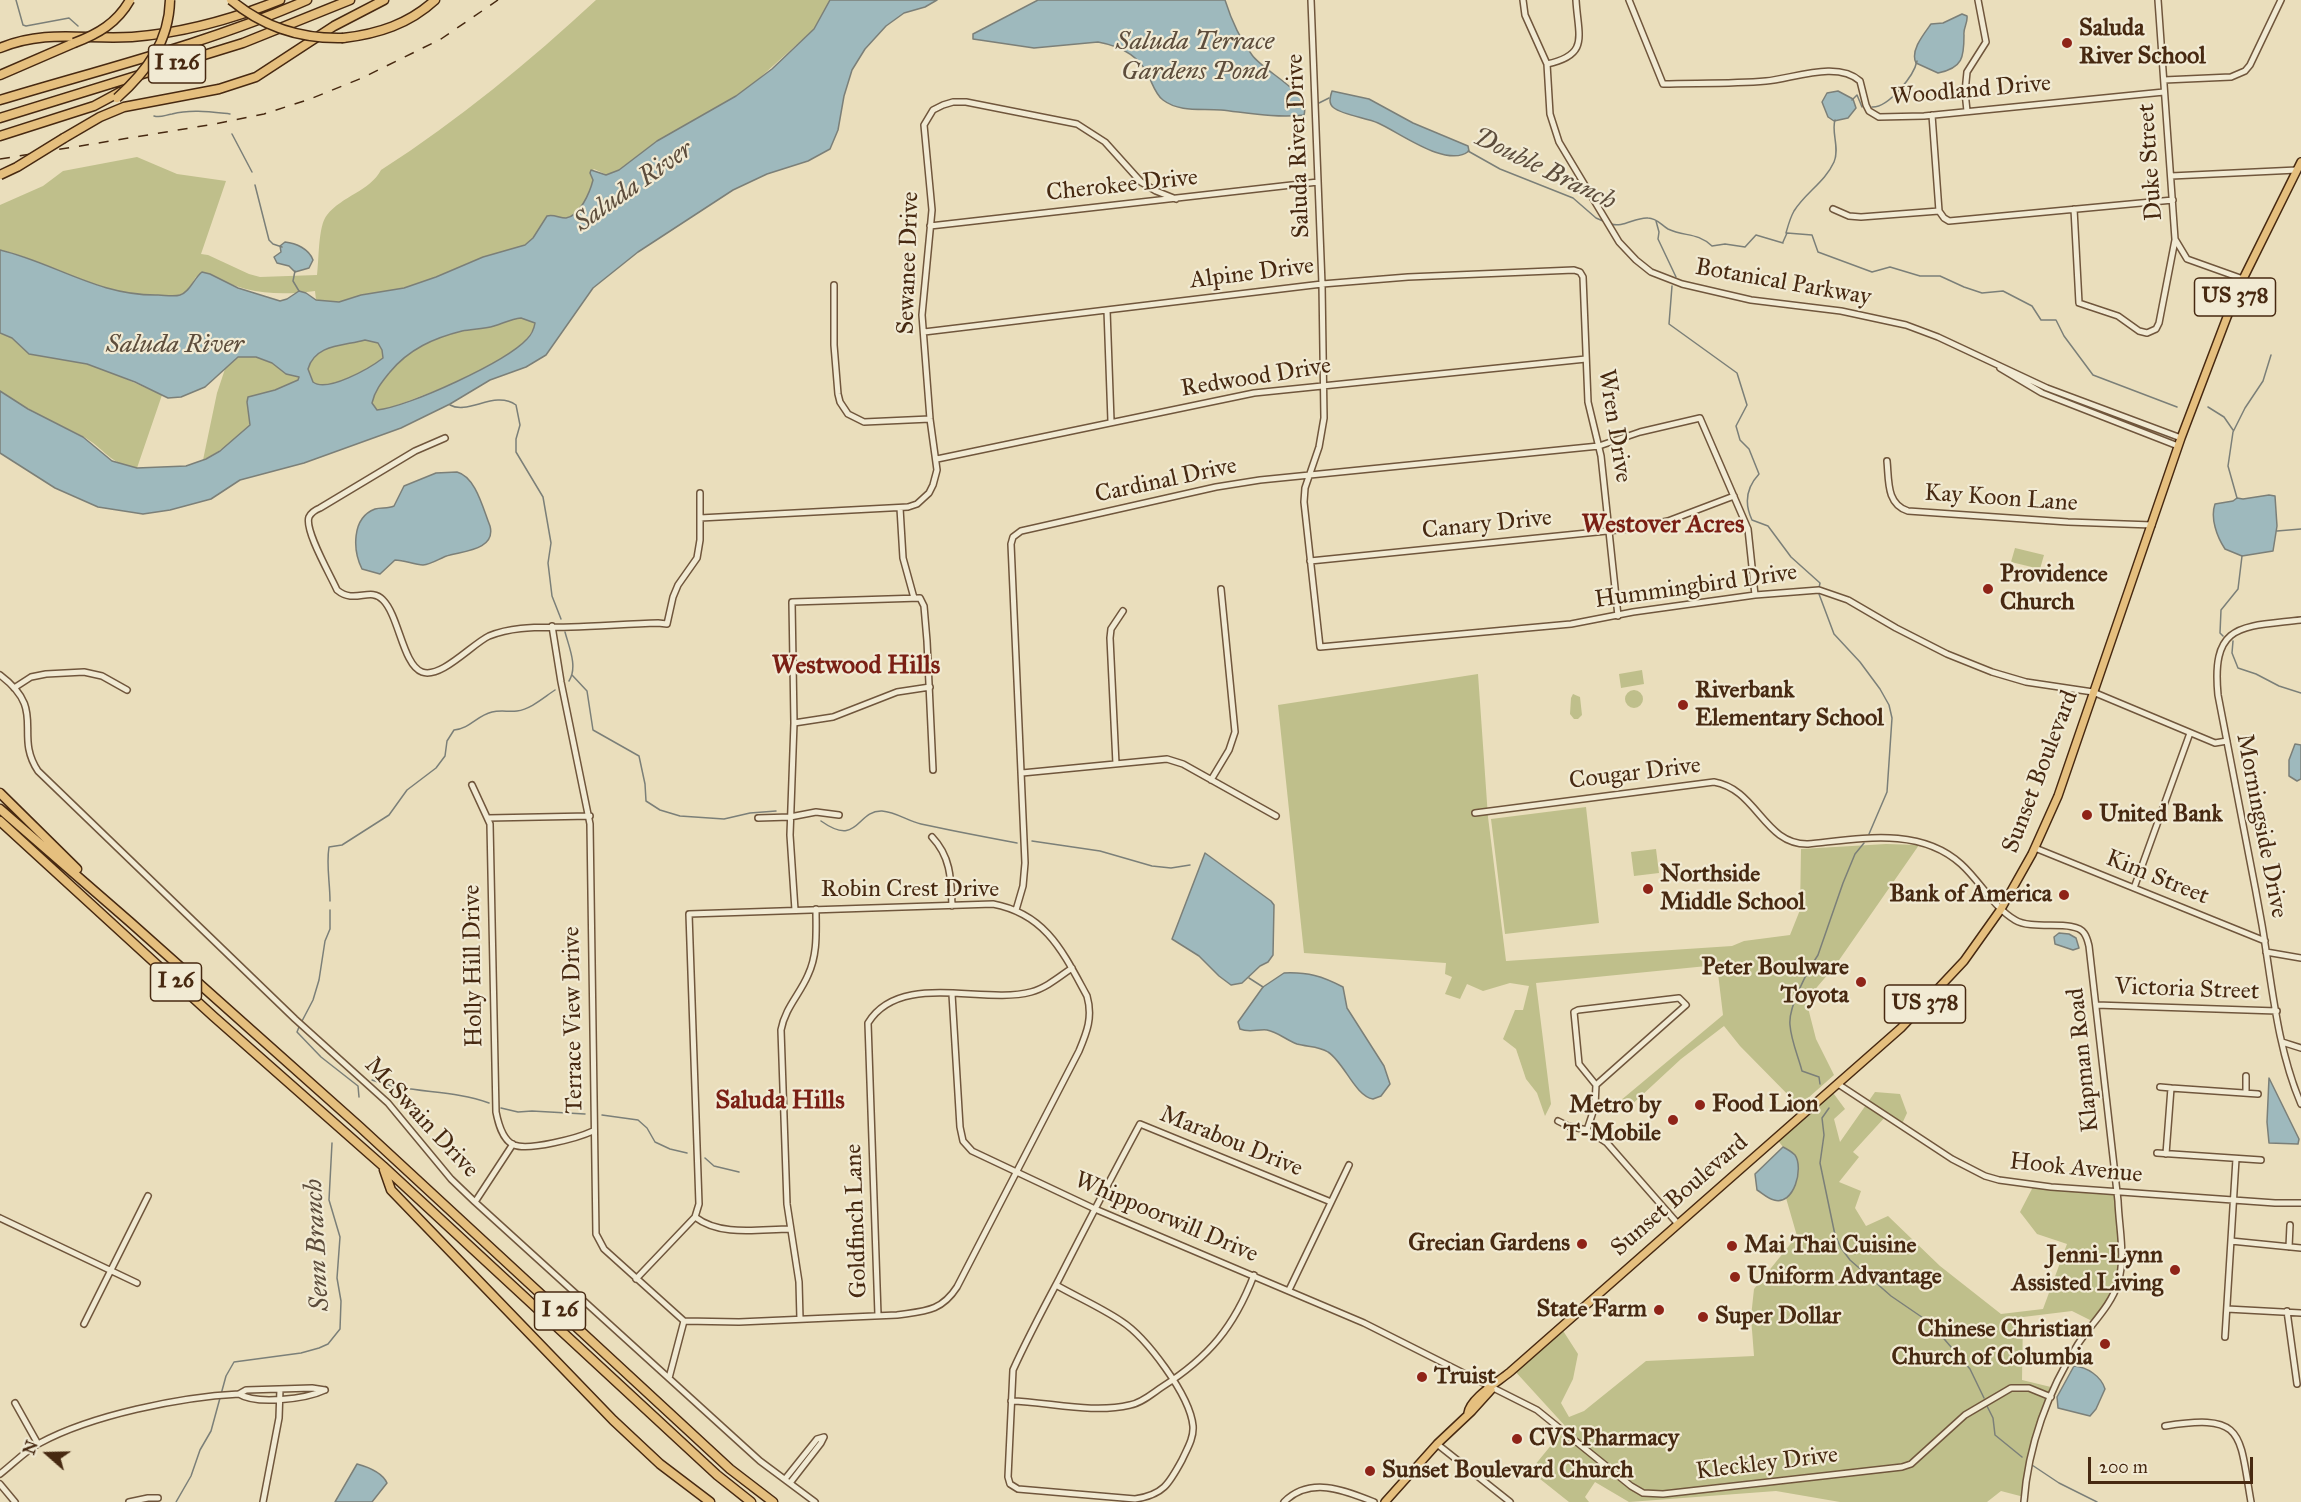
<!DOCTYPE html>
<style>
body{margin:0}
#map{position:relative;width:2301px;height:1502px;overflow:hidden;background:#eadebc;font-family:"IM FELL Great Primer",serif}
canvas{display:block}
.north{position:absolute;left:18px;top:1424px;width:60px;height:60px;-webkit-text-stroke:4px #f1ead3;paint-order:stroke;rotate:290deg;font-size:16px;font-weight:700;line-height:24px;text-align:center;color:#472911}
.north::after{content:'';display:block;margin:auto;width:21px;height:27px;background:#472911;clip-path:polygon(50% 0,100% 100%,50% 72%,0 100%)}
.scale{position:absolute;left:2088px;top:1457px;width:165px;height:27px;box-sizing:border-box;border:3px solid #472911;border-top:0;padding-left:8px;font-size:18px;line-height:21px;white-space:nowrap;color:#472911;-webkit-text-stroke:4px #f1ead3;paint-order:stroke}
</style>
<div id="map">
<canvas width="2301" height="1502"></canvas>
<div class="north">N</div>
<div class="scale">200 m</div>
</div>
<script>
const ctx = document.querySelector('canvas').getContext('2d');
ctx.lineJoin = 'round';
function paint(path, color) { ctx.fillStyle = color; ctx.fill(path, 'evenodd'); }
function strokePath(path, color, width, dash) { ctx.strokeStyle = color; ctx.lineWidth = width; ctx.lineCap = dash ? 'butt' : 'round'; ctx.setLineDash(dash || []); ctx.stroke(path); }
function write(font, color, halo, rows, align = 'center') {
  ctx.font = font + ' "IM FELL Great Primer",serif'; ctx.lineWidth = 4.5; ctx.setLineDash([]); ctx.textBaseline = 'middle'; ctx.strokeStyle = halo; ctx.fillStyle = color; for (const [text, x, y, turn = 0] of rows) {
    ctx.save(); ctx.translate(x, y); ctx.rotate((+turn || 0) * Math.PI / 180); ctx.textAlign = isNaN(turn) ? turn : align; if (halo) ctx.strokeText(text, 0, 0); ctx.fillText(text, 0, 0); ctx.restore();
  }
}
paint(new Path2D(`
 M596 0H830L814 29 754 83 736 96 657 141 619 170 607 175 594 169 590 173 593 180C590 193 580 217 565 218 560 218 555 216 551 215L533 238 525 245 473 261 436 277 404 288 361 295 339 302 316 300 315 291C278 296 243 294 210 274L196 277C192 283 188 292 181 294 175 297 165 295 158 295 98 296 56 263 0 250V205L43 186 63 171 137 157 177 174 226 181 201 254 208 255 249 274 260 277 317 275C319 261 318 225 327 215 342 196 370 191 381 170 459 120 529 62 596 0Z
 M521 318 536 323C523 363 427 393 390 408L377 410 372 403C381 363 425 340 462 331 472 329 484 329 494 326 504 323 511 319 521 318Z
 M0 333 12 338 29 354 87 364 117 375 162 395 137 468C108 464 105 448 82 436 54 422 26 409 0 391Z
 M365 340 378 343 382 350 383 358C370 368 327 393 313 382L308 369C316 344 343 346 365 340Z
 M238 357H256L272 363 286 374 299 377 298 380 247 402C248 409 252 419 249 426 245 435 212 456 203 460L217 393 226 366Z
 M2015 548 2044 555 2040 569 2011 562Z
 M1642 670 1644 684 1621 688 1619 674Z
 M1478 674 1488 817 1506 961 1732 946 1744 941 1790 935 1800 910 1801 849 1886 844 1919 845 1835 966 1806 1000 1816 1039 1834 1075 1799 1106 1740 1046 1724 1026 1681 1059 1627 1109 1620 1101 1723 1015 1717 965 1536 983 1551 1104 1545 1116 1537 1093 1526 1079 1516 1049 1503 1039 1515 1010H1523L1529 986 1510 983 1483 991 1467 984 1460 999 1445 994 1452 977 1445 974 1446 963 1304 953 1278 705Z
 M1625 699a9 9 0 1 1 18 0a9 9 0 1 1-18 0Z
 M1573 694 1580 697 1582 715 1578 719H1574L1570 714 1571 698Z
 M1586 807 1599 923 1505 934 1491 819Z
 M1656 849 1659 873 1634 876 1631 852Z
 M1831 1090 1845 1109 1834 1119 1840 1142 1875 1092 1900 1094 1907 1113 1901 1126 1886 1116 1853 1152 1859 1157 1839 1182 1861 1191 1855 1208 1866 1226 1888 1216 1940 1266 2001 1314 2043 1309 2067 1244 2037 1234 2020 1212 2034 1185 2117 1192 2122 1240 2118 1284 2094 1322 2072 1311 2023 1317 2022 1380 2055 1388 2041 1421 2024 1497 2001 1491 1987 1502H1840L1776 1491 1629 1502 1595 1482 1585 1497 1589 1502H1569L1530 1471 1566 1427 1513 1369 1560 1326 1578 1354 1573 1379 1561 1403 1569 1417 1584 1411 1646 1361 1754 1356 1751 1317 1754 1289 1797 1236 1786 1198 1791 1191 1790 1151 1783 1147 1776 1138Z`), '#bfbf8b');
const water = new Path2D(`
 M830 0H937L925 7 904 13 886 26 865 49 852 70 844 96 838 130 830 149 808 161 767 174 733 190 638 252 593 288 546 355 526 367 490 380 450 404 401 428 304 463 240 480 211 499 170 510 143 514 98 507 55 488 0 453V391L28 409 83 437 112 461 137 468 186 466 206 459 220 451 250 425 247 402 248 397 275 390 298 380 299 377 286 374 272 363 256 357H238L205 387 181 397 168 398 135 382 87 364 29 354 12 338 0 333V250C55 263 98 296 158 295 164 295 174 297 180 295 190 292 194 278 202 272L210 274 238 288 280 301 287 299 299 291 306 293 316 300 339 302 361 295 404 288 436 277 483 257 525 245 533 238 547 216C554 214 559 218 566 218 580 216 590 192 593 180L590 173 591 170 606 175 619 170 657 141 736 96 772 69 814 29ZM521 318 535 323C534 329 532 334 527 339 506 362 408 407 377 410L372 403C375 390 382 382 390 372 409 349 434 338 462 331 473 329 484 329 494 326 504 323 511 319 521 318ZM365 340 378 343 382 350 383 358C370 368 327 393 313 382L308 369C315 344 344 346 365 340Z
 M1038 0H1225C1231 19 1240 39 1252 55 1265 73 1311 92 1304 115 1276 118 1249 113 1221 110 1203 108 1180 113 1163 100 1156 95 1153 85 1149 77 1140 56 1120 46 1098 42L1034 48 973 39V34Z
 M1962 14 1967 16C1968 23 1963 28 1964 35 1964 57 1963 68 1938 73L1916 63C1910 51 1923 35 1931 24L1943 23Z
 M1332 91 1369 99 1413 123 1468 146 1469 151C1447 169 1399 132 1378 123 1367 118 1343 115 1334 108 1328 104 1330 97 1332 91Z
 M1838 91 1853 99 1856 108 1848 118 1834 121 1828 117 1822 102 1827 93Z
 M285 242C296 243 309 249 313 260L309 268 295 272 289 266 277 263 274 257 281 252 280 246Z
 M457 472C476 477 483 509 490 526 496 549 465 551 450 555 441 557 433 564 423 565 414 565 405 560 395 560L380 574 362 569C353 551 351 518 375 509 381 507 388 509 394 506L404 486 436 473Z
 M2269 495 2275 496 2277 526 2273 551 2242 556 2225 549C2217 537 2210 518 2215 504L2233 501 2237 498 2243 499Z
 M2295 744 2301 745V779L2297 781 2289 776V760Z
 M1205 853 1271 901 1274 905 1273 955 1268 962 1260 966 1242 983 1231 985 1219 976 1199 956 1172 939Z
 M2059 933 2069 934 2076 938 2079 948 2073 950 2055 944 2054 937Z
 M1284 973C1308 972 1322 976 1343 987L1347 1008 1384 1066 1390 1084 1381 1096 1373 1099C1355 1096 1344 1062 1328 1052 1319 1046 1308 1047 1297 1044 1286 1040 1278 1032 1267 1030 1258 1029 1249 1033 1240 1029L1238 1022 1263 987Z
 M2269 1078 2299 1139 2298 1144 2269 1143 2267 1122Z
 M1783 1147C1787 1149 1792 1152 1795 1155 1804 1168 1794 1206 1774 1200 1768 1199 1762 1193 1757 1190L1755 1174Z
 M2074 1366C2087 1367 2101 1376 2105 1389L2096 1409 2090 1416 2058 1408 2057 1397Z
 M357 1464C368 1467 382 1472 387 1483L372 1502H335Z`);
paint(water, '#9eb9bd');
strokePath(water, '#7b7f78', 1.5);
strokePath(new Path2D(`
 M16 0 23 25 26 26 69 18 78 26
 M1852 100 1857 95 1862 107
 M1317 104 1329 98
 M1872 107C1888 108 1914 76 1917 61
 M154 116C161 118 165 115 172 114 191 109 211 112 230 114
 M232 134 252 172
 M1468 151 1500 169 1573 198 1596 218 1603 221
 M255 185 269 240 273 244 282 247
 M1656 221 1659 232 1658 239 1676 277
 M1611 224C1623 228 1635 217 1648 218 1657 218 1661 225 1668 229 1685 237 1697 232 1712 246L1725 244 1745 247 1756 235 1783 243
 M1786 233C1788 226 1790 218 1794 211 1805 193 1825 182 1834 162 1840 148 1831 132 1835 120
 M1783 242 1787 233 1812 235 1818 252 1872 272 1890 267 1920 276H1940L1964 287 1982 293 2003 291 2032 306 2041 320H2056L2064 336 2093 375 2177 407
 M295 271 293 281 299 291
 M1672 286 1669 324 1737 373 1747 405 1736 426 1740 440 1749 449 1759 474C1746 488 1744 503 1752 520L1768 526 1791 557 1820 583 1819 588
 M450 405C468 415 495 390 516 405L520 425 516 439V452L543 497 551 543 548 563 552 596 561 619
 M2208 407 2224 417 2233 430
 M2237 498 2228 466 2233 432 2245 408 2263 381 2271 355
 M2277 531 2301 529
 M1819 594 1834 634 1860 662 1880 689 1889 705 1892 718 1887 792 1869 834
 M565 632C569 647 578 667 569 681
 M2223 636 2220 633 2221 610 2238 589 2242 556
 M2233 641 2232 653 2238 668 2256 674 2279 686 2301 693
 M572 675 587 691 593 730 639 756 645 784 646 801 660 810 680 816 724 819 750 813 776 811
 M821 821C859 848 856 810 882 811 896 812 908 821 921 824 953 831 985 837 1017 843
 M1032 841 1100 851 1152 866 1171 868 1190 865
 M330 901C330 882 326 865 329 847L342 845 389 815 407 790 436 768 445 756 447 741 454 730C471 728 476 716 492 712 500 710 509 712 517 711 531 709 543 698 555 690
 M1249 978 1263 987
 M301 1023 313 1000 319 980 325 941 330 929V910
 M299 1027 297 1032 321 1057 358 1086 359 1097
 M372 1080C410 1094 451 1089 489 1103
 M1820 1084 1819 1077 1802 1071C1798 1056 1791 1040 1790 1025 1788 1007 1808 970 1818 955L1843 883 1855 854 1864 843
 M501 1108 518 1112 532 1111 585 1114
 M1829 1108 1822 1118 1824 1135 1820 1163 1835 1235 1841 1248 1850 1260 1891 1296 1929 1322 1939 1333 1970 1369 1984 1398
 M602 1115 638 1120 647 1128 655 1142 670 1149 687 1153
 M705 1158 714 1166 739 1172
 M1987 1406 1993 1418 1995 1435 2022 1457
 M2032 1465 2059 1483 2097 1502
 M176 1502 191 1476 200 1450 211 1431 226 1376 234 1362 301 1353 319 1348 328 1344 340 1329 341 1301 337 1278 340 1237 329 1200 332 1143`), '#7b7f78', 1.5);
const minor = new Path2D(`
 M1311 0 1322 284 1324 418 1319 447 1305 488 1304 502 1320 647 1571 624 1633 612 1755 595 1819 590 1848 600 1896 628 1947 654 1992 672 2026 682 2093 692 2215 743 2227 741
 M1523 0 1525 15 1547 64 1550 114 1559 142 1619 242 1636 260 1651 272 1682 284 1751 300 1841 311 1906 325 1938 337 2047 388 2181 438
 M1629 0 1663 84C1697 83 1732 84 1766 81 1792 79 1837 60 1860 81L1866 105 1869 111 1879 117 1924 116 2164 92
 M2158 0 2175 239 2187 259 2243 279
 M1547 64C1590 55 1578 36 1576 0
 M2164 80 2231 77 2245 71 2250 65 2281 0
 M1967 111 1965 92 1967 72 1986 42 1978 0
 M1932 115 1939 211 1944 218 1949 221 2173 200
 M2171 176 2297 170
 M1833 209 1849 216 1861 217 1939 211
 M2074 209 2079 303 2118 316 2139 331 2147 333 2156 329 2159 323 2175 240
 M930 226 1318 182
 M834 285V345L838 394 840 402 848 414 864 422 930 419
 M1107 310 1111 421
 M924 332 1322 284 1408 277 1574 270 1580 272 1583 277 1588 402 1601 456 1618 616
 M2000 368 2042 393 2178 446
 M445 438 415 451 320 508C315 510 311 513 309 517 304 530 331 576 337 590 355 605 370 586 383 600 399 616 403 665 422 672 441 679 472 644 489 636 516 625 544 628 571 627 600 626 629 624 658 623L667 624 673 597 678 585 697 558 700 540V493
 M937 459 1254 393 1586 359
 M1887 461C1889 480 1886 504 1908 511L2068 522 2152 525
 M900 508 903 558 914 598
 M700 518 908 507 917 504 929 493 933 485 937 470 930 419 922 315 932 210 924 125 933 110 943 105 953 102H966L1077 124 1105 142 1141 182 1156 191 1176 199
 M1310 561 1627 529 1668 521 1734 496
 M2301 620C2242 627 2211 622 2218 695 2233 771 2248 848 2262 925 2272 984 2277 1048 2301 1104
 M552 626 561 682 590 824 596 1234 604 1249 684 1321 739 1322 897 1315C924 1311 941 1312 957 1287L1079 1051C1087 1032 1093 1017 1087 996 1063 952 1046 914 993 904L689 914 699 1204 695 1217 636 1279
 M0 675C48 711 13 733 38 771L295 1019 388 1103 451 1179 475 1202 760 1461 815 1502
 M14 688 31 677 46 674 84 672 102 676 127 690
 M794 723 833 717 897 692 930 687
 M1116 764 1110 638 1111 629 1123 611
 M1022 773 1167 759 1183 764 1276 816
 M1211 780 1229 750 1235 732 1221 589
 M472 785 490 824 496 1112C498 1122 502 1140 514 1145 529 1151 578 1138 593 1131
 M1475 813 1714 782C1757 789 1764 845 1808 844 1859 839 1919 826 1961 864 1980 881 1993 907 2015 920 2033 931 2075 919 2084 933 2087 937 2088 942 2089 946L2118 1201C2119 1229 2126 1256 2118 1283 2111 1306 2091 1324 2078 1344 2048 1391 2028 1446 2024 1502
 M488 818 590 816
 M758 818 790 817 816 812 839 815
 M932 837C951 857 951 879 952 906
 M2035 848 2265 941
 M2134 888 2190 733
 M795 910 790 835 794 723 792 602 920 598 924 606 927 641 933 770
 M1016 910 1023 886 1025 863 1011 544 1013 537 1021 531 1216 487 1260 480 1599 446 1640 432 1700 418 1748 529 1755 595
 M2266 952 2301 958
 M952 994 960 1127 963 1141 972 1151 1095 1209 1364 1323 1537 1410 1631 1486 1643 1493 1663 1494 1902 1467 1911 1464 1965 1415 2011 1388H2029L2051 1397
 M1679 998 1686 1005 1596 1085 1579 1064 1574 1012 1578 1010Z
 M2096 1005 2277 1011
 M2282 1042 2301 1048
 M1838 1084 1952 1159 1985 1176 1999 1180 2051 1187 2275 1203H2301
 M2160 1087 2171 1088
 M2246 1093V1076
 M1558 1121 1568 1126 1587 1130 1607 1143 1678 1224
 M1587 1130 1595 1106 1596 1085
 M2157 1153 2261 1160
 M2166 1154 2171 1088 2258 1094
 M475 1202 513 1144
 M695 1217C721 1237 760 1229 790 1229
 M0 1218 137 1283
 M2231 1241 2301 1248
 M2289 1247 2290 1225
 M1056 1285C1077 1297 1100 1307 1121 1321 1146 1337 1190 1395 1193 1426 1194 1438 1187 1449 1182 1460 1169 1484 1163 1495 1135 1499L1018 1489 1010 1484 1008 1477 1013 1370C1027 1339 1043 1309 1059 1279 1085 1228 1112 1176 1140 1124L1331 1202
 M1289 1290 1349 1165
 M2227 1309 2301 1313
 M2287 1311 2297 1384
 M878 1315 868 1023C900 971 982 1005 1031 992 1046 988 1059 977 1072 968
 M800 1319 799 1282 787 1204 781 1030C785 1008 800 994 808 975 818 954 816 931 816 909
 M84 1324 148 1196
 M2225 1337 2236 1159
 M669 1378 684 1321
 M239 1394C257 1405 306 1399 325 1390
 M1011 1401C1049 1402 1092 1414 1130 1405 1142 1403 1153 1393 1162 1387 1209 1357 1234 1327 1254 1275
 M15 1403 38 1444
 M2165 1426C2245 1413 2239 1433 2251 1502
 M1437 1444 1510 1502
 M0 1474C13 1464 25 1451 40 1443 92 1415 180 1397 239 1394L246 1390 312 1388 325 1390
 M785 1479 817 1439 824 1437 821 1443 790 1483
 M0 1484 15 1502
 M129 1502 148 1498H158
 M263 1502 279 1418 280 1389
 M1284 1502C1310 1476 1344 1490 1374 1502`);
const major = new Path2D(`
 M1468 1413C1470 1398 1498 1382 1510 1372L1901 1028 1964 961 2001 909 2032 854 2058 796 2181 438 2227 317 2243 279 2301 162
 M1385 1502 1437 1444 1472 1411 1491 1390`);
const highway = new Path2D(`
 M343 38C378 34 409 24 435 0
 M0 48C46 29 84 40 132 37 183 33 233 19 280 0
 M0 75 74 43
 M0 100C103 69 209 43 307 0
 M0 118 243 43 350 0
 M0 136 94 106 120 92
 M64 138 100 117 124 107 219 89 256 77 334 26 384 0
 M0 793 77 869
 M0 809 130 922 360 1127 730 1469 773 1502
 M0 821 213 1016 383 1166 717 1475 751 1502
 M384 1170 391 1190 613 1420 660 1464 710 1502`);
strokePath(minor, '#70563c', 8);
strokePath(major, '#472911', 10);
strokePath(highway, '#472911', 11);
strokePath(minor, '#f1ead3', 5);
strokePath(major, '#e5bf7e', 7);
strokePath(highway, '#e5bf7e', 8);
strokePath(new Path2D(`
 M0 159 215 124 264 114 310 99 362 78 441 39 498 0`), '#472911', 1.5, [10, 10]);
const highwayBridge = new Path2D(`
 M231 0C263 27 302 39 343 38
 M74 43C98 34 117 23 130 0
 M117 98C147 71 169 42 170 0
 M0 175 17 167 64 138`);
strokePath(highwayBridge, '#472911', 11, []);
strokePath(highwayBridge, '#e5bf7e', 8);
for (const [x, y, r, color] of [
 [2067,43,6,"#8f2418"],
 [1988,589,6,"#8f2418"],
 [1683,705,6,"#8f2418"],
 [2087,815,6,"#8f2418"],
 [1648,889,6,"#8f2418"],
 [2064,895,6,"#8f2418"],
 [1861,982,6,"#8f2418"],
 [1700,1105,6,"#8f2418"],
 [1673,1120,6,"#8f2418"],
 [1582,1244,6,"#8f2418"],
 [1732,1246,6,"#8f2418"],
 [2175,1270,6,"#8f2418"],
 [1735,1277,6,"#8f2418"],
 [1659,1310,6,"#8f2418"],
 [1703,1317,6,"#8f2418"],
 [2105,1344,6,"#8f2418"],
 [1422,1377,6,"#8f2418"],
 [1517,1439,6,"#8f2418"],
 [1370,1471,6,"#8f2418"]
]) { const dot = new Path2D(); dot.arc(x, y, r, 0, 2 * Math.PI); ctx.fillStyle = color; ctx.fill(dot); strokePath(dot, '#f1ead3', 2); }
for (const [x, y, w] of [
 [177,64,57],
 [2235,297,81],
 [176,982,51],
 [1925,1004,81],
 [560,1311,51]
]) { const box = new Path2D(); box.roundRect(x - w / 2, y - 19, w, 38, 4.5); ctx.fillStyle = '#f1ead3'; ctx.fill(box); strokePath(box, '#472911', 1.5); }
write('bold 22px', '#472911', null, [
 ["I 126",177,64],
 ["US 378",2235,297],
 ["I 26",176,982],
 ["US 378",1925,1004],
 ["I 26",560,1311]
]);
write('bold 24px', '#472911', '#f1ead3', [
 ["Saluda",2079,29],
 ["River School",2079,57],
 ["Providence",2000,575],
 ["Church",2000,603],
 ["Riverbank",1695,691],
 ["Elementary School",1695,719],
 ["United Bank",2099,815],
 ["Northside",1660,875],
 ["Middle School",1660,903],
 ["Bank of America",2052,895,"right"],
 ["Peter Boulware",1849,968,"right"],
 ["Toyota",1849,996,"right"],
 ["Food Lion",1712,1105],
 ["Metro by",1661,1106,"right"],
 ["T-Mobile",1661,1134,"right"],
 ["Grecian Gardens",1570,1244,"right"],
 ["Mai Thai Cuisine",1744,1246],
 ["Jenni-Lynn",2163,1256,"right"],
 ["Assisted Living",2163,1284,"right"],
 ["Uniform Advantage",1747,1277],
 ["State Farm",1647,1310,"right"],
 ["Super Dollar",1715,1317],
 ["Chinese Christian",2093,1330,"right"],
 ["Church of Columbia",2093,1358,"right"],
 ["Truist",1434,1377],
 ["CVS Pharmacy",1529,1439],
 ["Sunset Boulevard Church",1382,1471]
], 'left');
write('24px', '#472911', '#f1ead3', [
 ["Woodland Drive",1971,91,-5],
 ["Saluda River Drive",1299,146,-92],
 ["Duke Street",2151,162,-94],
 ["Cherokee Drive",1122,186,-6],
 ["Sewanee Drive",909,263,-88],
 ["Alpine Drive",1252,274,-7],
 ["Botanical Parkway",1783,283,10],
 ["Redwood Drive",1256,378,-9],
 ["Wren Drive",1614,426,81],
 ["Cardinal Drive",1166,481,-12],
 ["Kay Koon Lane",2001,499,4],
 ["Canary Drive",1487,525,-6],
 ["Hummingbird Drive",1696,587,-8],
 ["Sunset Boulevard",2041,772,-69],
 ["Cougar Drive",1635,774,-7],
 ["Morningside Drive",2261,826,79],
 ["Kim Street",2157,878,22],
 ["Robin Crest Drive",910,890],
 ["Holly Hill Drive",474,966,-91],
 ["Victoria Street",2187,990,2],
 ["Terrace View Drive",574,1020,-91],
 ["Klapman Road",2084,1060,-96],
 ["McSwain Drive",421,1118,47],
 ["Marabou Drive",1231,1142,22],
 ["Hook Avenue",2076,1169,6],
 ["Sunset Boulevard",1680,1196,-41],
 ["Whippoorwill Drive",1166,1218,23],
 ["Goldfinch Lane",857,1221,-92],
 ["Kleckley Drive",1767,1464,-7]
]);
write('italic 26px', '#5d4d3c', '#f1ead3', [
 ["Saluda Terrace",1195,43],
 ["Gardens Pond",1195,73],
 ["Double Branch",1544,170,26],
 ["Saluda River",634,187,-35],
 ["Saluda River",175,346],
 ["Senn Branch",318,1245,-93]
]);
write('bold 26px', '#7a1f14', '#f1ead3', [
 ["Westover Acres",1663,526],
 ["Westwood Hills",856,667],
 ["Saluda Hills",780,1102]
]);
</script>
